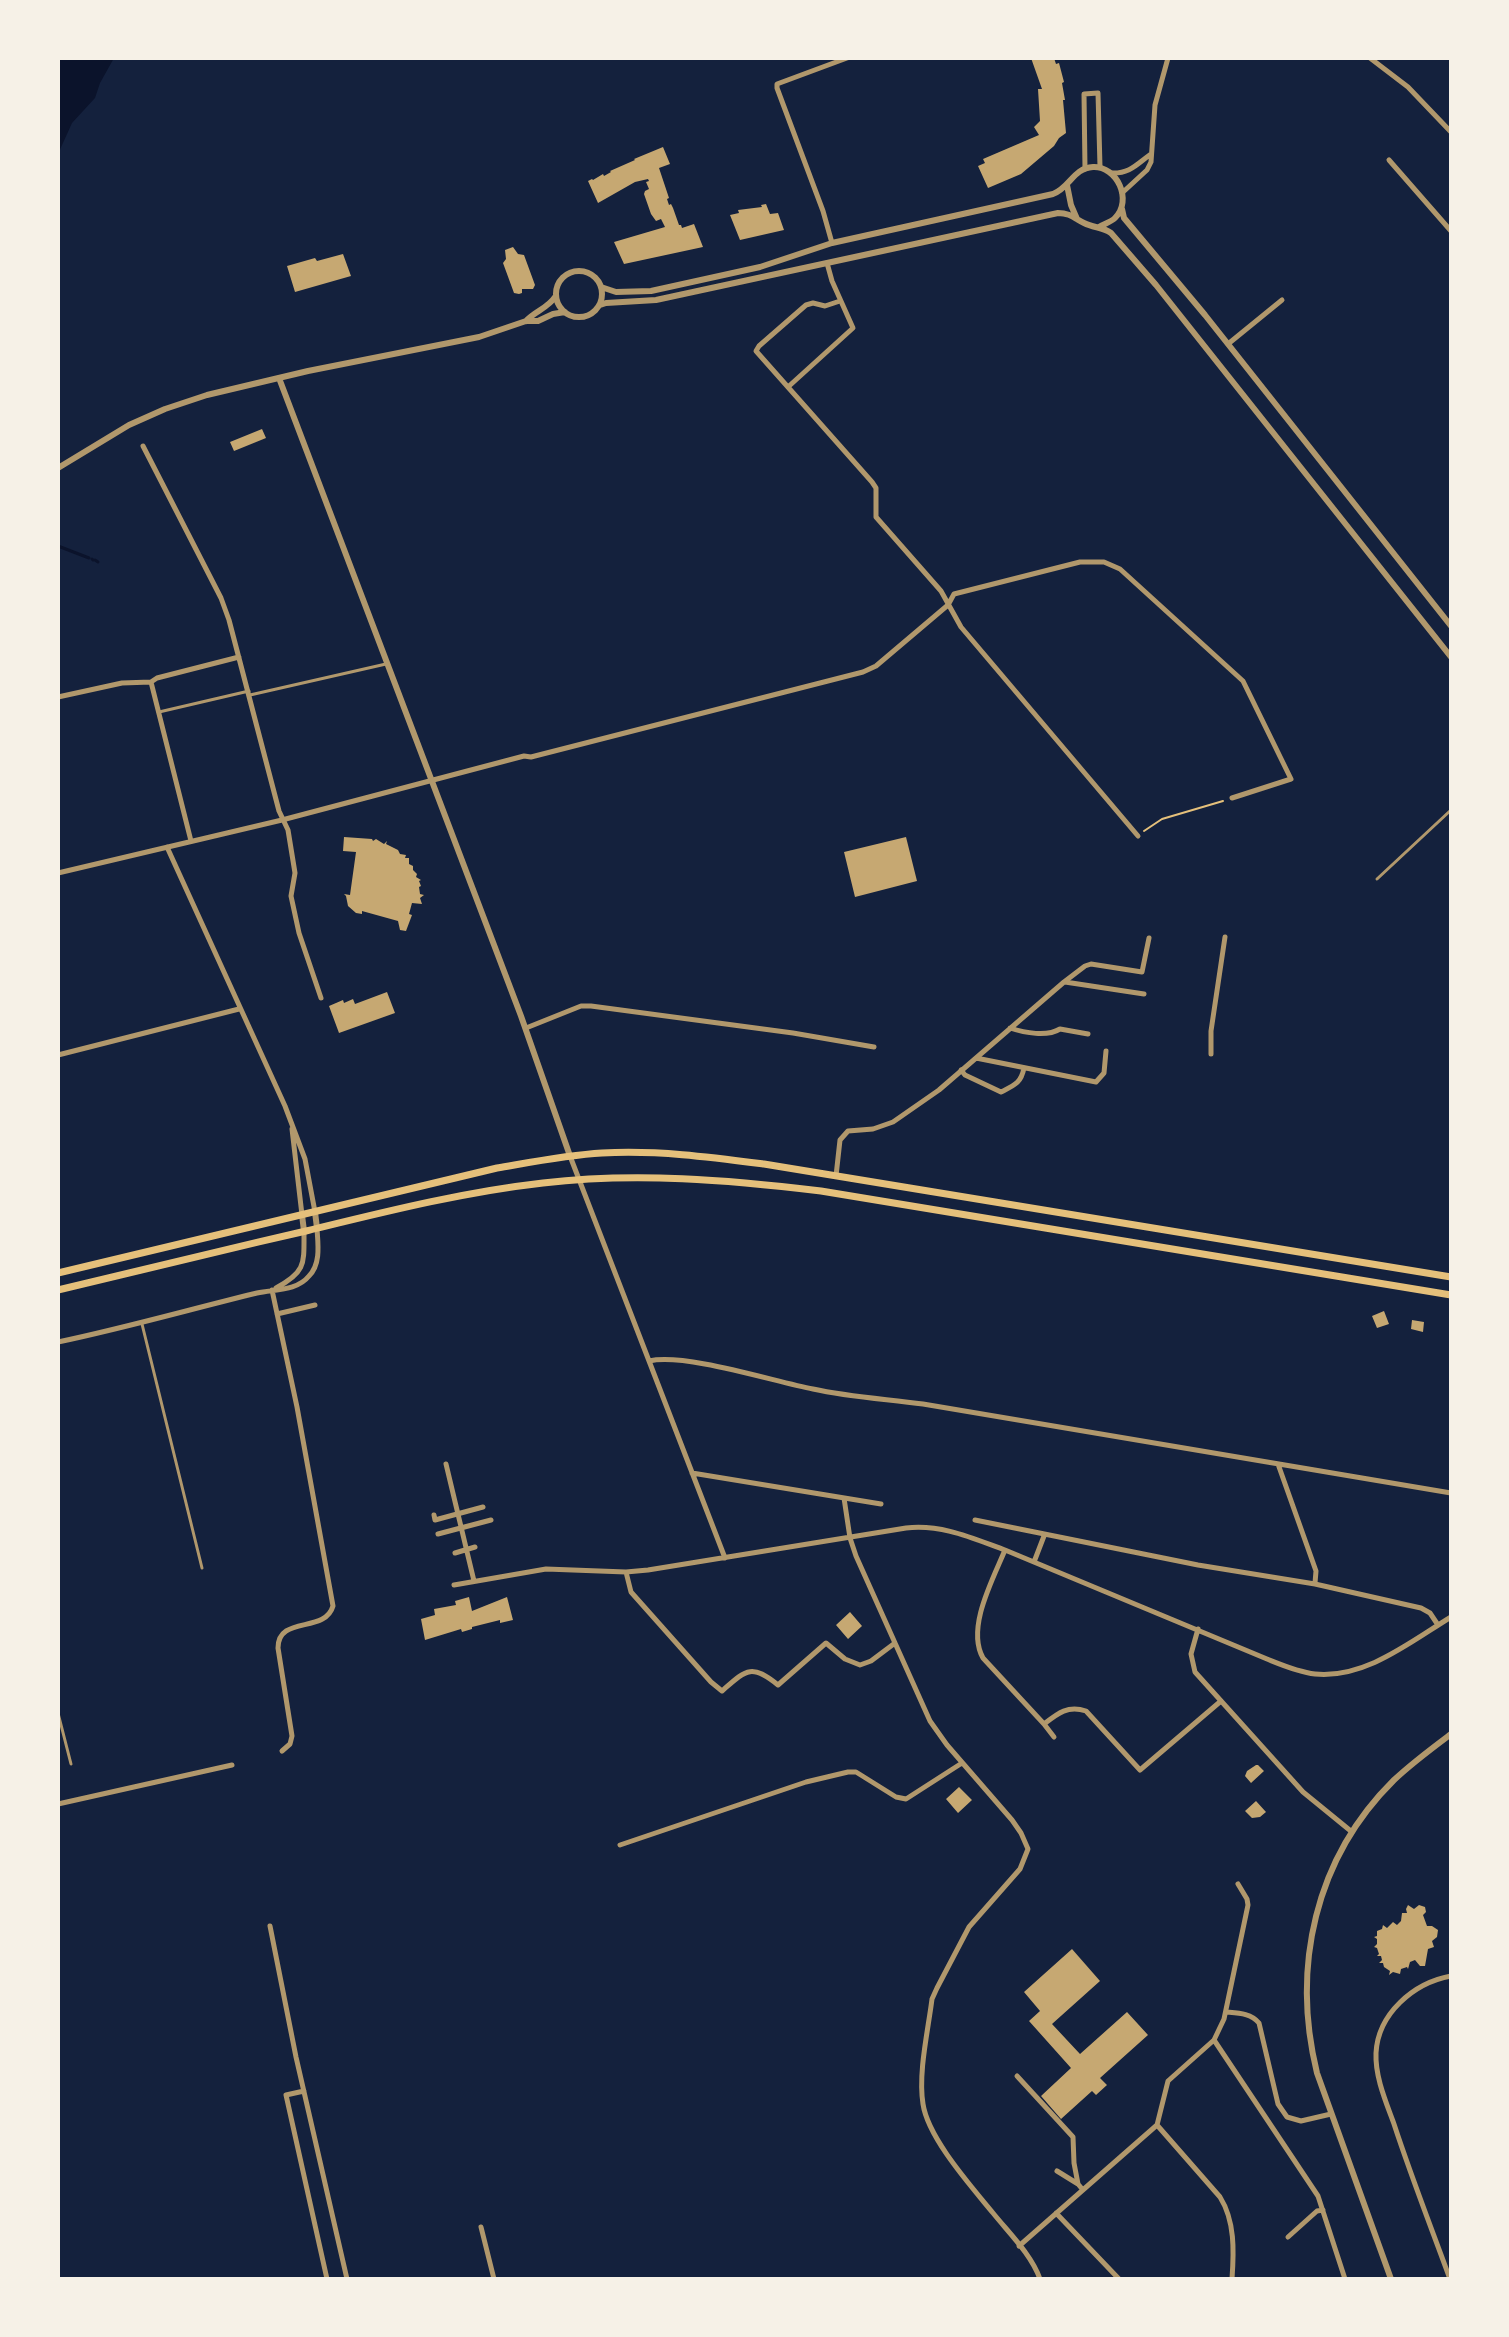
<!DOCTYPE html>
<style>
body{margin:0}
#map{position:relative;width:1509px;height:2337px;overflow:hidden;background:#14213d;font-family:Karla,sans-serif}
canvas{display:block}
.frame{position:absolute;inset:0;border:60px solid #f6f1e7;pointer-events:none}
</style>
<div id="map">
<canvas width="1509" height="2337"></canvas>
<div class="frame"></div>
</div>
<script>
const ctx = document.querySelector('canvas').getContext('2d');
ctx.lineJoin = 'round';
function paint(path, color) { ctx.fillStyle = color; ctx.fill(path, 'evenodd'); }
function strokePath(path, color, width, dash) { ctx.strokeStyle = color; ctx.lineWidth = width; ctx.lineCap = dash ? 'butt' : 'round'; ctx.setLineDash(dash || []); ctx.stroke(path); }
paint(new Path2D(`
 M58 58H114L100 83 95 98 72 123 58 154Z`), '#0b132b');
strokePath(new Path2D(`
 M58 546 89 558
 M92 559 93 560
 M95 560 98 562`), '#0b132b', 3);
paint(new Path2D(`
 M1031 58H1054L1056 64 1059 63 1064 82 1062 83 1065 100H1063L1066 133 1059 138 1054 146 1021 174 988 188 978 166 985 163 983 159 1039 135 1034 127 1040 121 1038 89H1042Z
 M663 147 670 164 659 168 669 198 667 199 669 205 671 204 673 208 679 225H681L682 228 694 224 703 247 624 264 614 242 665 227 661 219 656 221 651 214 644 194 645 191 649 189 646 182 649 181 648 179 635 182 598 203 588 181 592 179 593 180 603 174 604 176 611 172 610 171 635 160 634 159Z
 M766 204 770 214 778 213 784 230 740 240 730 215 739 213 738 210 762 207 761 205Z
 M513 247 518 254 524 255 535 285 533 289H522V293L519 294 514 293 503 263 506 259 505 250Z
 M343 254 351 276 295 292 287 266 315 258 317 261Z
 M262 429 266 438 234 451 230 442Z
 M344 837 372 839 373 841 376 839 384 844 387 841 386 844 398 850 400 854 406 855 405 858H409V864L413 866 411 868 413 866V870L417 874 416 877 421 880 419 881 421 886 419 887 420 894 424 895 420 898 422 904 412 903 409 914 412 915 406 931 400 930 398 921 362 911V914L356 913 348 906 346 896 344 894 350 895 356 852 343 851Z
 M906 837 917 881 855 897 844 852Z
 M387 992 395 1013 339 1033 329 1006 343 1000 344 1003 353 999 355 1004Z
 M1384 1311 1389 1324 1377 1328 1372 1316Z
 M1412 1320 1424 1322 1423 1332 1411 1329Z
 M469 1597 472 1611 507 1597 513 1620 500 1623V1620L472 1627V1629L462 1632 461 1629 425 1640 421 1619 435 1615 434 1609 456 1605 455 1601Z
 M850 1612 862 1626 848 1639 836 1625Z
 M1256 1765H1258L1264 1771 1251 1783 1245 1776 1247 1771Z
 M959 1787 972 1800 958 1813 946 1799Z
 M1256 1801 1266 1812 1260 1817 1252 1818 1245 1811Z
 M1408 1905 1414 1909 1419 1905 1425 1907 1426 1912 1423 1915 1427 1926H1432L1438 1930 1437 1937 1432 1941 1434 1947 1428 1949 1425 1966H1420L1415 1960 1410 1962 1408 1969 1407 1967 1401 1969 1400 1974 1393 1972 1389 1975 1390 1971 1384 1967 1383 1963H1379L1382 1960 1381 1956H1377L1379 1954 1377 1948 1374 1947 1377 1944V1939L1374 1937 1377 1936V1931L1382 1929 1383 1925 1387 1928 1393 1922 1397 1925 1401 1921 1402 1913H1407L1406 1909Z
 M1072 1949 1100 1981 1052 2024 1080 2054 1127 2012 1148 2035 1100 2078 1107 2085 1096 2095 1092 2091 1061 2119 1041 2096 1071 2068 1029 2021 1040 2011 1024 1992Z`), '#c6a872');
strokePath(new Path2D(`
 M1144 831 1162 819 1223 801`), '#e5c07b', 2);
strokePath(new Path2D(`
 M250 695 386 664
 M159 712 249 691
 M1377 879 1451 810
 M142 1324 202 1568
 M58 1713 71 1764`), '#b1986c', 3);
strokePath(new Path2D(`
 M1370 58 1408 87 1451 132
 M1389 160 1451 231
 M1085 169 1084 94 1098 93 1100 167
 M1111 173C1130 174 1137 164 1151 154
 M1122 193 1147 170 1151 162 1155 105 1168 58
 M832 243 823 211 777 88V84L847 58
 M840 301 825 306 813 303 806 305 759 346 756 351 872 482 876 488V517L941 591 961 627 1138 836
 M1228 344 1282 300
 M788 387 853 328 832 281 827 263
 M143 446 221 598 229 620 279 811 288 830 295 873 291 896 299 933 321 998
 M151 682 191 841
 M58 697 122 683 151 682 157 678 239 657
 M167 847 285 1106 305 1159 315 1212
 M58 873 282 820 524 756 531 757 863 672 876 666 948 605 954 594 1080 562H1104L1120 569 1243 681 1291 779 1232 798
 M1065 982 1144 994
 M526 1028 581 1006H591L793 1033 874 1047
 M1010 1028C1025 1033 1047 1037 1060 1029L1088 1034
 M1211 1054V1031L1225 937
 M58 1055 239 1009
 M976 1058 1096 1082 1104 1073 1106 1051
 M961 1070 965 1075 1001 1092C1015 1085 1021 1083 1024 1068
 M292 1129 302 1215
 M570 1156 725 1558
 M836 1176 840 1140 848 1131 873 1129 893 1122 939 1090 1064 982 1085 966 1091 964 1142 972 1149 938
 M276 1288C306 1272 304 1264 304 1232
 M272 1290 297 1407 333 1606C325 1634 278 1615 278 1648L292 1736 290 1744 282 1751
 M277 1314 315 1305
 M58 1342C125 1328 191 1309 257 1293 275 1289 297 1291 309 1276 321 1264 318 1244 317 1229
 M649 1361C686 1353 772 1381 813 1389 849 1397 886 1399 923 1404L1451 1493
 M446 1464 474 1581
 M1278 1464 1316 1571 1315 1583
 M692 1473 881 1504
 M844 1498 850 1538 856 1556 930 1721 947 1745 1012 1820 1021 1833 1028 1849 1020 1869 969 1927 937 1988 932 1999C928 2031 918 2073 923 2104 928 2138 971 2186 993 2213 1009 2233 1031 2254 1040 2279
 M434 1515 435 1520 483 1507
 M975 1520 1198 1565 1315 1584 1421 1608 1430 1613 1438 1625
 M438 1534 491 1520
 M1005 1550C993 1579 966 1628 983 1658L1044 1724C1058 1713 1068 1705 1086 1711L1140 1770 1221 1701
 M455 1553 475 1547
 M1034 1562 1044 1536
 M626 1572 631 1592 711 1682 722 1691C746 1670 751 1663 778 1685L826 1643 845 1659 860 1665 871 1661 895 1643
 M454 1585 546 1569 626 1572 648 1570 906 1528C942 1524 972 1538 1005 1550L1267 1659C1282 1665 1298 1672 1315 1674 1365 1679 1410 1642 1451 1617
 M1198 1629 1191 1654 1195 1672 1303 1792 1352 1832
 M1044 1724 1054 1737
 M58 1804 232 1765
 M620 1845 806 1782 848 1772H856L896 1797 906 1799 962 1763
 M270 1926 296 2057 347 2279
 M1226 2012C1238 2013 1251 2013 1259 2023L1278 2104 1287 2117 1301 2121 1331 2114
 M1214 2040 1318 2196 1345 2279
 M1017 2076 1073 2137 1074 2163 1078 2184
 M304 2091 286 2095 327 2279
 M1157 2125 1220 2197C1235 2221 1234 2251 1232 2279
 M1057 2171 1078 2184 1083 2190
 M1056 2213 1119 2279
 M481 2227 494 2279
 M1288 2237 1317 2211 1323 2210
 M1019 2246 1157 2125 1168 2081 1214 2040 1224 2019 1248 1905 1247 1899 1238 1884
 M1450 2279C1431 2227 1411 2176 1394 2124 1386 2102 1375 2077 1376 2053 1378 2014 1413 1983 1451 1976`), '#b1986c', 5);
strokePath(new Path2D(`
 M1067 185 1071 205 1077 219
 M1122 209 1124 218 1205 315 1451 626
 M556 294a23 23 0 1 1 46 0a23 23 0 1 1-46 0Z
 M601 287 616 292 651 291 760 267 832 243 1053 194C1070 188 1073 168 1093 167 1117 166 1133 200 1115 218 1111 222 1104 224 1099 227
 M600 305 606 303 656 300 1058 213C1070 213 1074 218 1084 223 1094 228 1103 227 1111 233L1156 285 1451 657
 M526 321C535 311 548 308 555 297
 M279 378 521 1016 570 1156
 M58 468 129 425 165 409 207 395 308 371 479 337 526 321H538L553 314 565 312
 M315 1212 317 1228
 M302 1215 304 1231
 M1391 2279 1317 2073C1291 1967 1315 1858 1394 1780 1412 1763 1431 1749 1451 1734`), '#b1986c', 6);
strokePath(new Path2D(`
 M58 1273 497 1168C532 1162 567 1155 602 1153 657 1150 710 1157 764 1164L1451 1277
 M58 1290C140 1270 223 1250 306 1231 384 1212 463 1192 543 1183 636 1172 729 1180 821 1191L1451 1295`), '#e5c07b', 7);
</script>
